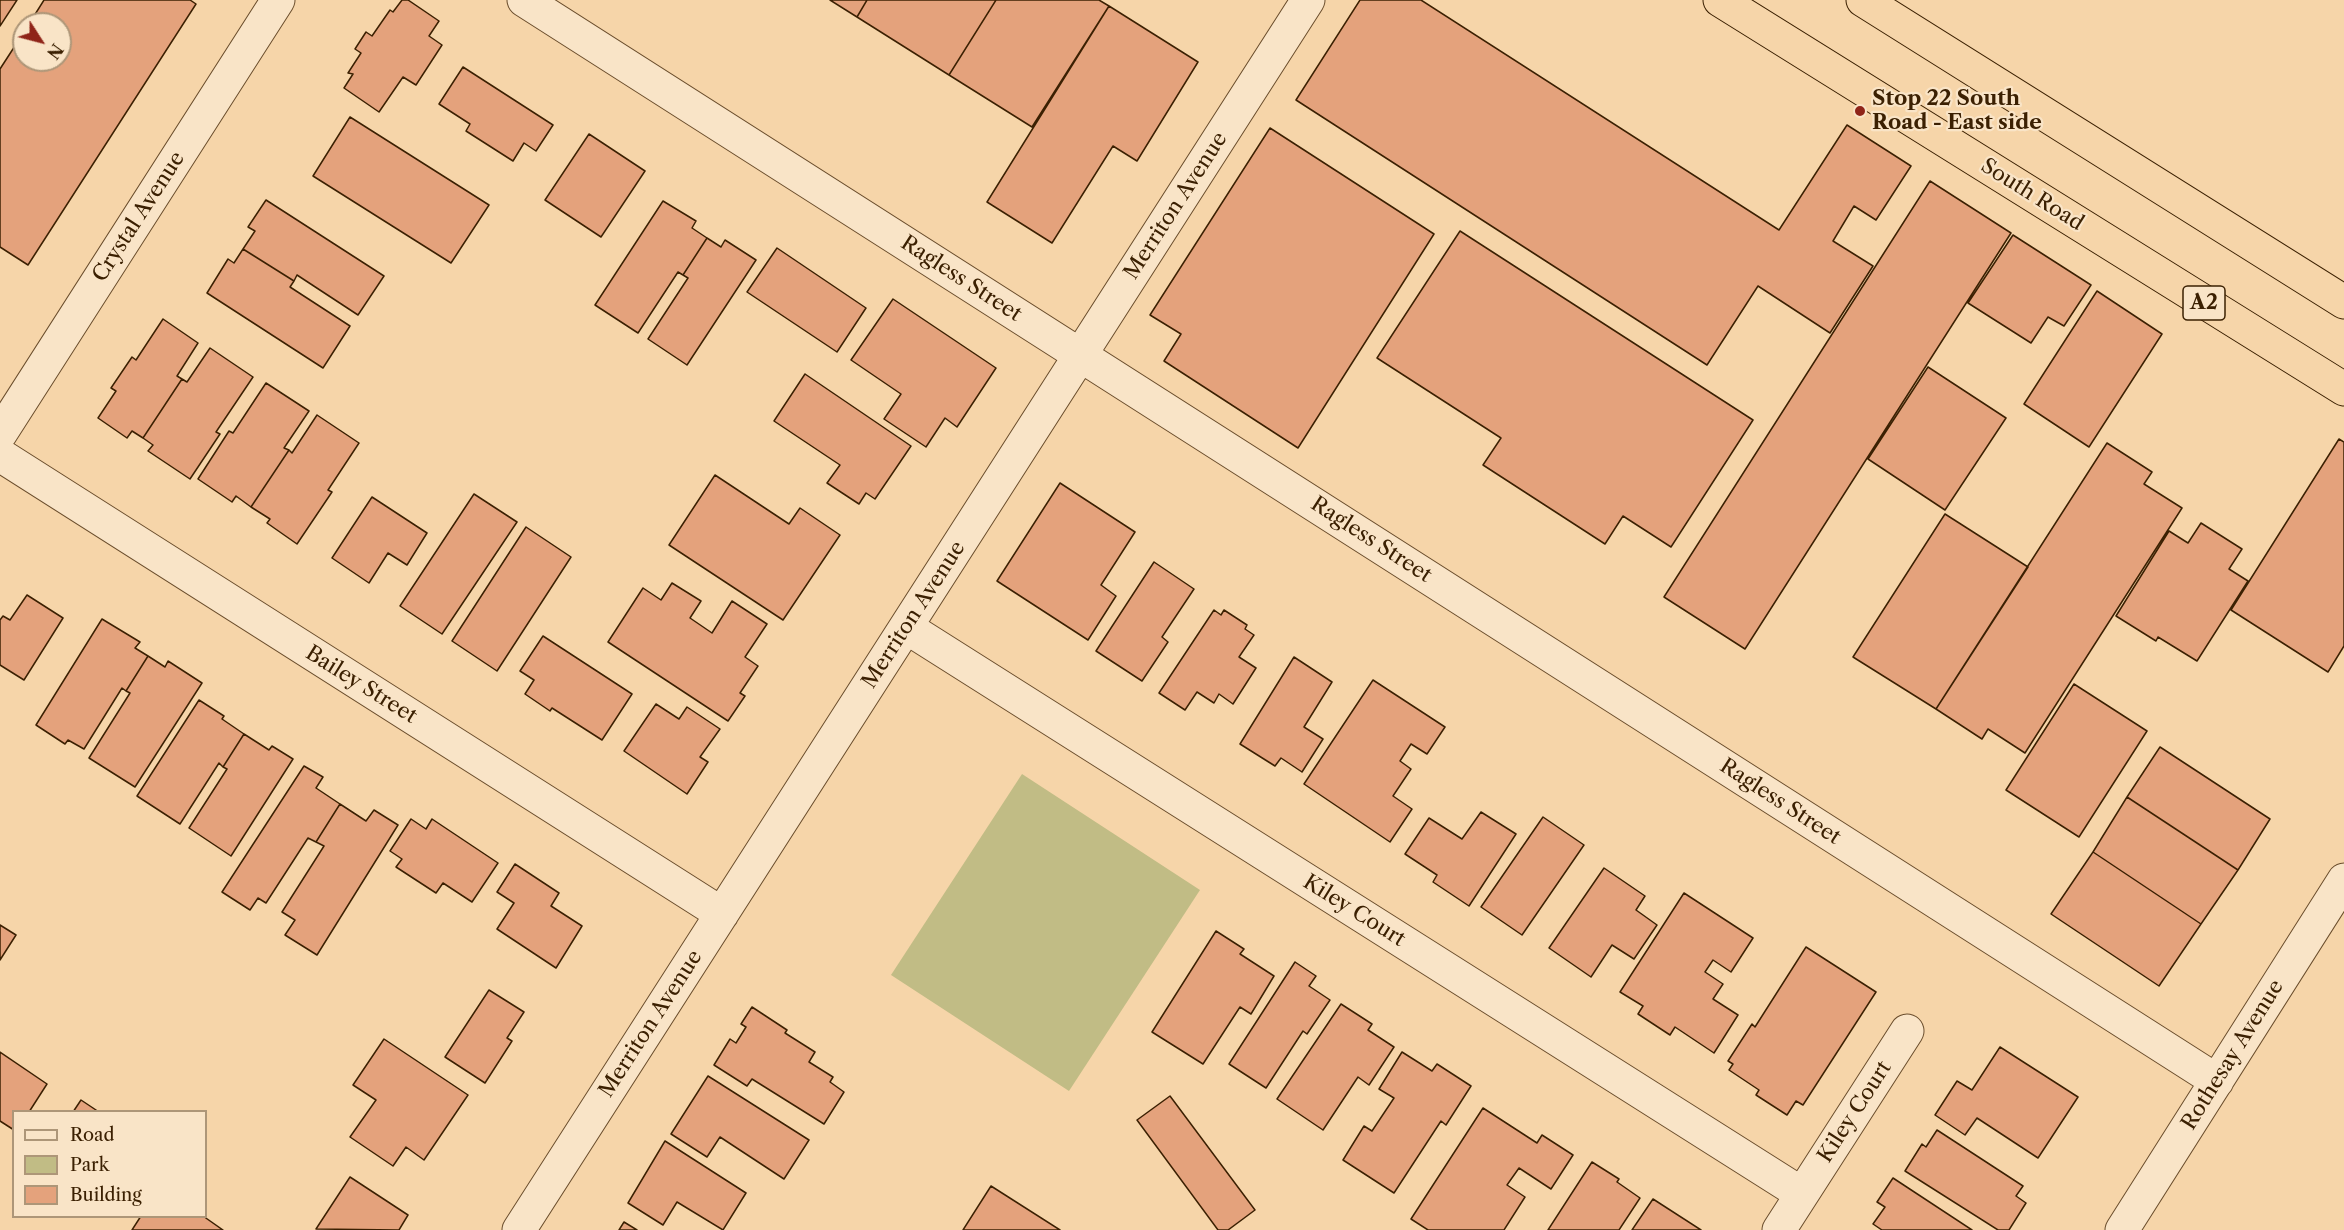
<!DOCTYPE html>
<style>
body{margin:0}
#map{position:relative;width:2344px;height:1230px;overflow:hidden;background:#f6d5a9;font-family:"Libre Caslon Text",serif}
canvas{display:block}
.legend{position:absolute;left:12px;top:1110px;width:195px;height:108px;box-sizing:border-box;background:#f9e4c7;border:2px solid #ad9678;margin:0;padding:8px 10px;list-style:none;font-size:18px;color:#3b2002}
.legend li{display:flex;align-items:center;gap:12px;height:30px}
.legend b{width:30px;border:2px solid #ad9678}
.north{position:absolute;left:12px;top:12px;width:60px;height:60px;box-sizing:border-box;background:#f9e4c7;border:2px solid #ad9678;border-radius:50%;rotate:126deg;font-size:16px;font-weight:700;line-height:24px;text-align:center;color:#3b2002}
.north::after{content:'';display:block;margin:auto;width:21px;height:27px;background:#8f2418;clip-path:polygon(50% 0,100% 100%,50% 72%,0 100%)}
</style>
<div id="map">
<canvas width="2344" height="1230"></canvas>
<ul class="legend">
<li><b style="height:8px;background:#f9e4c7"></b>Road</li>
<li><b style="height:16px;background:#c1bc85"></b>Park</li>
<li><b style="height:16px;background:#e4a27c"></b>Building</li>
</ul>
<div class="north">N</div>
</div>
<script>
const ctx = document.querySelector('canvas').getContext('2d');
ctx.lineJoin = 'round';
function paint(path, color) { ctx.fillStyle = color; ctx.fill(path, 'evenodd'); }
function strokePath(path, color, width, dash) { ctx.strokeStyle = color; ctx.lineWidth = width; ctx.lineCap = dash ? 'butt' : 'round'; ctx.setLineDash(dash || []); ctx.stroke(path); }
function write(font, color, halo, rows, align = 'center') {
  ctx.font = font + ' "Libre Caslon Text",serif'; ctx.lineWidth = 4.5; ctx.setLineDash([]); ctx.textBaseline = 'middle'; ctx.strokeStyle = halo; ctx.fillStyle = color; for (const [text, x, y, turn = 0] of rows) {
    ctx.save(); ctx.translate(x, y); ctx.rotate((+turn || 0) * Math.PI / 180); ctx.textAlign = isNaN(turn) ? turn : align; if (halo) ctx.strokeText(text, 0, 0); ctx.fillText(text, 0, 0); ctx.restore();
  }
}
paint(new Path2D(`
 M1022 774 1200 890 1069 1091 891 975Z`), '#c1bc85');
const building = new Path2D(`
 M0 0H17L0 26Z
 M44 0H190L196 4 28 265 0 247V69L24 32V60H60V24H29Z
 M402 0H408L439 21 429 36 442 45 416 85 403 77 379 112 344 88 353 74 348 73 361 53 355 49 366 32 372 36 390 10 393 12Z
 M830 0H867L857 17Z
 M867 0H996L949 75 857 17Z
 M996 0H1099L1109 6 1032 127 949 75Z
 M1360 0H1421L1779 230 1847 125 1911 166 1876 220 1854 206 1833 241 1873 266 1830 333 1758 286 1707 365 1296 100Z
 M1109 6 1198 62 1137 161 1113 146 1052 243 987 202Z
 M463 67 553 125 536 151 524 143 513 161 466 131 470 124 439 104Z
 M350 117 489 205 451 263 313 176Z
 M1270 128 1434 234 1298 448 1164 361 1181 334 1150 315Z
 M589 134 645 171 601 237 545 200Z
 M1930 181 2011 233 1745 649 1664 597Z
 M266 200 384 276 358 315 297 275 294 281 243 249 255 231 248 227Z
 M663 201 696 221 692 228 707 238 683 275 678 272 638 333 595 305Z
 M1460 231 1753 420 1671 547 1623 516 1605 544 1483 465 1501 438 1377 358Z
 M2013 235 2091 285 2064 326 2048 317 2031 343 1968 303Z
 M707 238 721 247 725 240 756 260 687 365 648 339 688 278 683 275Z
 M777 248 866 308 837 352 747 292Z
 M243 249 294 281 290 287 350 326 323 368 207 293 228 259 234 263Z
 M2097 291 2162 334 2089 447 2024 404Z
 M893 299 996 368 957 427 945 418 926 447 884 419 901 394 851 360Z
 M163 319 198 343 177 376 182 379 143 438 132 431 127 438 98 418 116 391 111 388 132 357 136 360Z
 M210 348 253 377 216 432 220 434 190 479 148 451 153 445 143 438 182 379 187 382Z
 M1928 367 2006 418 1945 510 1868 459Z
 M805 374 911 446 875 499 866 493 859 504 827 483 840 465 774 421Z
 M266 383 309 411 284 448 289 450 251 507 236 496 232 502 198 479 229 431 233 433Z
 M317 415 359 443 328 490 332 492 297 544 267 523 270 519 251 507 289 450 292 453Z
 M2339 439 2344 442V646L2328 672 2231 610Z
 M2107 443 2152 472 2144 484 2182 508 2025 753 1988 729 1982 739 1936 709Z
 M715 475 789 524 800 508 840 535 783 620 669 545Z
 M1060 483 1135 532 1101 585 1116 596 1088 640 997 581Z
 M474 494 517 522 442 634 400 606Z
 M372 497 427 533 407 565 388 553 369 583 332 558Z
 M1945 514 2028 567 1936 709 1853 657Z
 M2201 523 2242 549 2229 569 2248 581 2197 661 2158 637 2156 641 2116 616 2169 531 2188 543Z
 M526 527 571 557 497 671 452 641Z
 M1154 562 1194 589 1162 637 1168 642 1142 681 1096 651Z
 M672 583 701 601 690 618 712 633 732 601 767 624 745 657 758 666 740 693 745 696 728 721 608 642 643 588 661 600Z
 M27 595 63 618 24 680 0 665V620L3 616 10 620Z
 M1214 610 1221 615 1224 610 1247 625 1245 629 1254 635 1239 657 1256 668 1233 704 1219 694 1214 703 1197 692 1185 710 1159 693Z
 M102 619 140 642 135 648 148 656 126 691 122 688 84 749 68 740 65 744 36 725Z
 M543 636 632 694 602 740 552 708 550 711 525 694 534 680 520 671Z
 M148 656 165 667 168 661 202 683 135 787 89 758 130 693 126 691Z
 M1294 657 1332 682 1304 727 1323 739 1302 772 1281 758 1275 766 1240 744Z
 M1373 680 1445 727 1427 754 1411 744 1400 761 1411 769 1393 796 1412 809 1390 842 1304 784Z
 M2074 684 2147 731 2079 837 2006 790Z
 M199 700 224 716 222 719 244 734 223 767 219 763 180 824 137 796Z
 M656 704 679 719 687 707 720 729 700 757 708 762 687 794 624 751Z
 M244 734 269 750 272 746 293 759 231 856 189 828 227 769 223 767Z
 M2160 747 2270 819 2238 870 2127 797Z
 M304 766 323 777 316 788 340 804 316 842 308 838 266 903 258 898 250 910 222 892Z
 M2127 797 2238 870 2201 924 2093 852Z
 M340 804 366 821 374 810 398 825 317 955 285 935 295 920 282 912 324 846 316 842Z
 M1481 812 1516 834 1469 906 1433 882 1437 875 1405 854 1429 818 1462 839Z
 M1543 817 1584 845 1522 935 1481 907Z
 M411 819 426 829 432 819 498 863 472 902 443 883 436 893 396 867 402 859 390 851Z
 M2093 852 2201 924 2159 986 2051 914Z
 M515 864 559 893 551 906 582 926 556 968 497 929 514 903 497 892Z
 M1604 868 1645 896 1636 910 1657 925 1634 959 1612 945 1591 977 1549 948Z
 M1684 893 1753 938 1731 972 1713 960 1705 972 1723 984 1713 999 1738 1015 1714 1053 1675 1027 1670 1035 1638 1014 1643 1006 1620 992Z
 M0 925 16 935 0 960Z
 M1216 931 1244 949 1240 954 1274 976 1251 1014 1240 1007 1203 1064 1152 1032Z
 M1806 947 1876 992 1803 1105 1796 1101 1787 1115 1756 1095 1759 1090 1729 1070 1733 1064 1728 1061 1752 1024 1755 1027Z
 M1295 962 1316 976 1309 986 1330 1000 1307 1034 1303 1031 1266 1088 1229 1064Z
 M489 990 524 1012 507 1038 512 1041 485 1083 445 1057Z
 M1341 1004 1372 1024 1368 1030 1394 1047 1369 1085 1358 1077 1323 1130 1277 1099Z
 M752 1007 787 1030 785 1033 815 1052 809 1062 833 1077 830 1082 844 1092 824 1124 752 1079 747 1086 714 1065 730 1039 736 1043 746 1027 741 1024Z
 M384 1039 468 1095 424 1160 406 1147 393 1166 350 1137 376 1100 353 1085Z
 M2000 1047 2078 1097 2038 1158 1977 1118 1965 1135 1935 1115 1957 1081 1972 1090Z
 M0 1052 47 1084 29 1112H14V1130L0 1121Z
 M1402 1052 1432 1071 1437 1064 1471 1086 1446 1125 1441 1121 1394 1193 1343 1160 1364 1126 1372 1131 1394 1098 1379 1089Z
 M708 1076 809 1140 784 1179 720 1137 707 1157 671 1134Z
 M1170 1096 1255 1210 1228 1230H1218L1137 1120Z
 M81 1100 99 1112H73Z
 M1483 1108 1537 1143 1542 1135 1573 1155 1551 1189 1519 1168 1507 1185 1525 1197 1504 1230H1428L1411 1219Z
 M1937 1130 2023 1186 2016 1196 2026 1203 2009 1230H1998L1905 1171 1922 1144 1926 1147Z
 M665 1141 746 1193 723 1230 677 1202 663 1225 628 1203Z
 M1592 1162 1619 1179 1617 1182 1640 1198 1619 1230H1548Z
 M350 1177 408 1215 399 1230 316 1229Z
 M1893 1178 1972 1230H1882L1873 1224 1885 1207 1877 1202Z
 M991 1186 1060 1230H963Z
 M1653 1199 1701 1230H1632Z
 M141 1216H203L223 1230H132Z
 M624 1222 637 1230H619Z`);
paint(building, '#e4a27c');
strokePath(building, '#3b2002', 1.5);
const minor = new Path2D(`
 M524 0 2217 1081
 M0 434 278 0
 M0 455 722 914
 M906 627 1802 1194
 M519 1230 1308 0
 M1779 1230 1907 1031
 M2122 1230 2344 880`);
const trunk = new Path2D(`
 M1720 0 2344 389
 M1863 0 2344 302`);
strokePath(minor, '#6a4d2c', 35);
strokePath(trunk, '#3b2002', 35);
strokePath(minor, '#f9e4c7', 33);
strokePath(trunk, '#f6d5a9', 33);
for (const [x, y, r, color] of [
 [1860,111,6,"#8f2418"]
]) { const dot = new Path2D(); dot.arc(x, y, r, 0, 2 * Math.PI); ctx.fillStyle = color; ctx.fill(dot); strokePath(dot, '#f9e4c7', 2); }
for (const [x, y, w] of [
 [2204,303,42]
]) { const box = new Path2D(); box.roundRect(x - w / 2, y - 17, w, 34, 4.5); ctx.fillStyle = '#f9e4c7'; ctx.fill(box); strokePath(box, '#3b2002', 1.5); }
write('bold 20px', '#3b2002', null, [
 ["A2",2204,303]
]);
write('bold 21px', '#3b2002', '#f9e4c7', [
 ["Stop 22 South",1872,99],
 ["Road - East side",1872,123]
], 'left');
write('21px', '#3b2002', '#f9e4c7', [
 ["South Road",2032,195,32],
 ["Merriton Avenue",1176,206,-57],
 ["Crystal Avenue",139,217,-57],
 ["Ragless Street",961,279,33],
 ["Ragless Street",1371,540,33],
 ["Merriton Avenue",914,615,-57],
 ["Bailey Street",361,685,32],
 ["Ragless Street",1780,802,33],
 ["Kiley Court",1354,911,32],
 ["Merriton Avenue",651,1024,-57],
 ["Rothesay Avenue",2233,1055,-58],
 ["Kiley Court",1855,1112,-57]
]);
</script>
